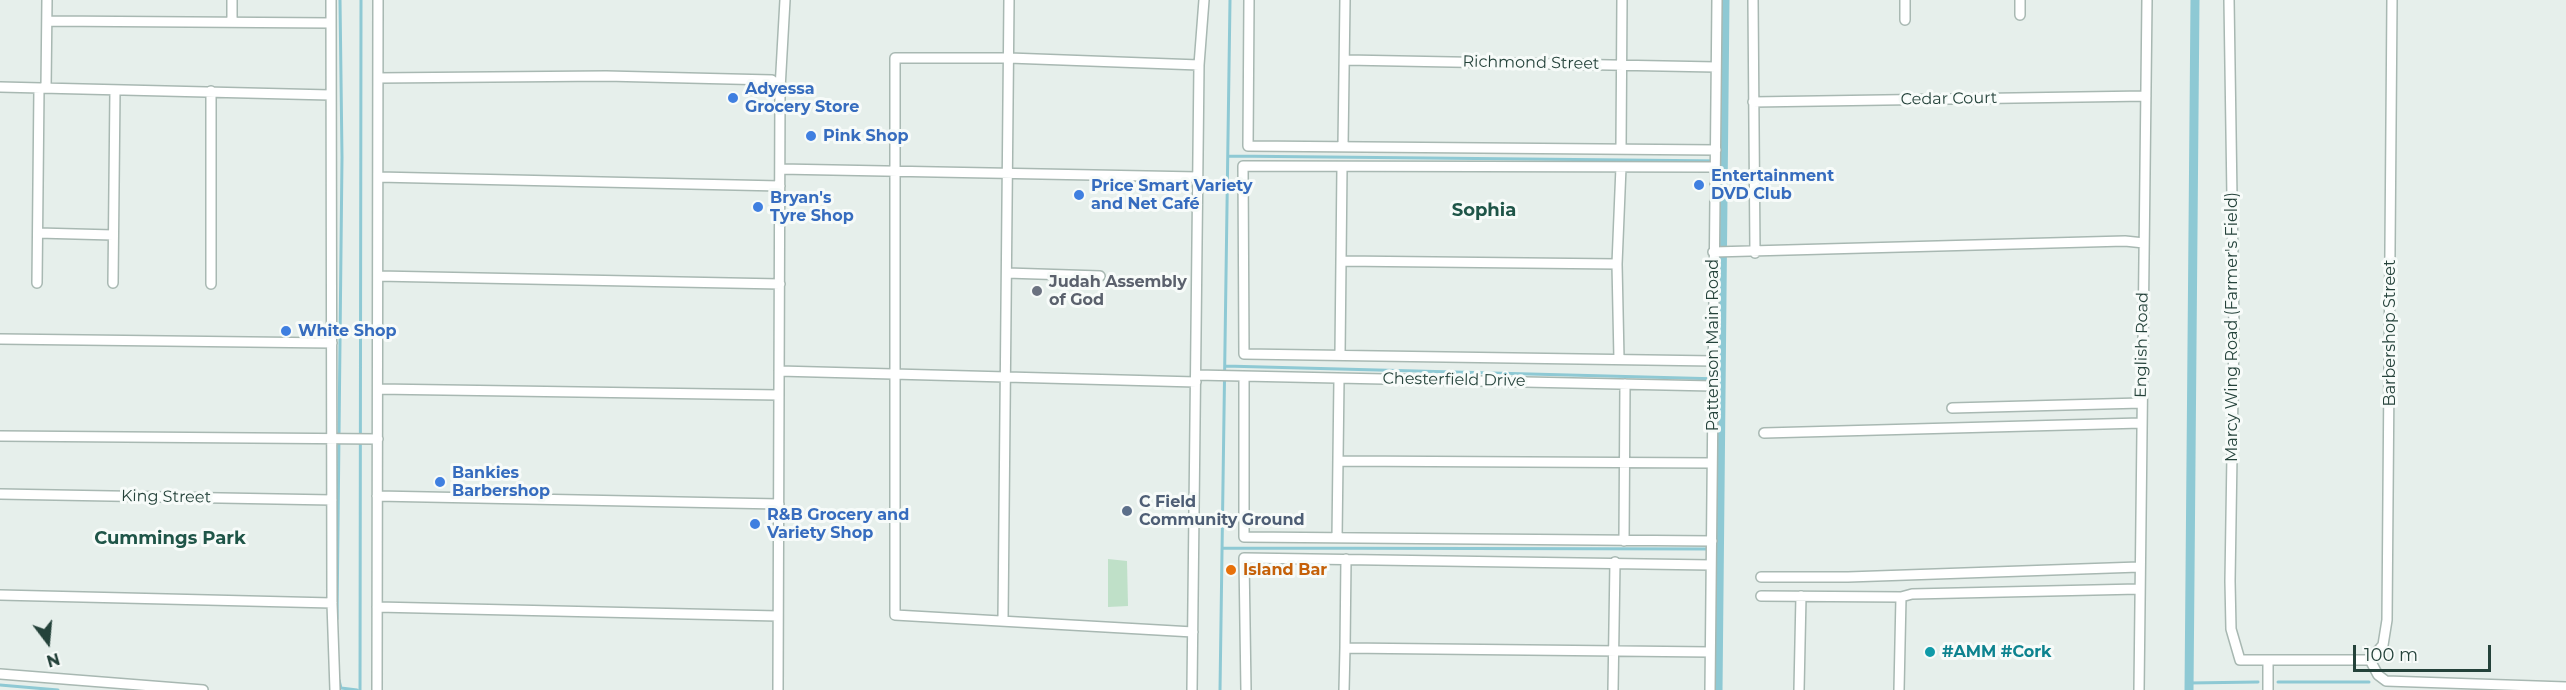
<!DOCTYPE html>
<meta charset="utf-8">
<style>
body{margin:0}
#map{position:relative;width:2566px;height:690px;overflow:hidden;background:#e6efeb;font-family:Montserrat,sans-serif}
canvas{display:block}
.north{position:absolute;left:18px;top:612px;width:60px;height:60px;-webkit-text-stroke:4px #f7fbf9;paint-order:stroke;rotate:164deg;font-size:16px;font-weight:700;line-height:24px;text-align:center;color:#24423a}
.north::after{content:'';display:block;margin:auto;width:21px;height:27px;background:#24423a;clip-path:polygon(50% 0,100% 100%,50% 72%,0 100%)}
.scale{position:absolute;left:2353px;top:645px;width:138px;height:27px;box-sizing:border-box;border:3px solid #24423a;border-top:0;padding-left:8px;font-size:18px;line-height:21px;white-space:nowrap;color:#24423a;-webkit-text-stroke:4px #f7fbf9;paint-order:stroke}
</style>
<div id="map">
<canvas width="2566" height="690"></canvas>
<div class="north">N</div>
<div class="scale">100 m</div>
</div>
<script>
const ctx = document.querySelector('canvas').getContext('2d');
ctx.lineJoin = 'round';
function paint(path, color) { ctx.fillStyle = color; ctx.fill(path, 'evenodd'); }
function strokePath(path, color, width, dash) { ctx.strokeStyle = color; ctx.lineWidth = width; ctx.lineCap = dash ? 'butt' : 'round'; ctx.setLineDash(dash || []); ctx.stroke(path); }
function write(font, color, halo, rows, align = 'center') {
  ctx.font = font + ' Montserrat,sans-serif'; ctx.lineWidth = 6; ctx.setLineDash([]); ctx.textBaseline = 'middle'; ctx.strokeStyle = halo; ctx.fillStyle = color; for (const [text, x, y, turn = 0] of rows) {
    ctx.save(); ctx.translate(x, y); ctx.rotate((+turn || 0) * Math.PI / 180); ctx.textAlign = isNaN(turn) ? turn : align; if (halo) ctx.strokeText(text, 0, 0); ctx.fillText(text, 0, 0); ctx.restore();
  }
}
paint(new Path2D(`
 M1108 559 1127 561 1128 606 1108 607Z`), '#bfe0c8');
strokePath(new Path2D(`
 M1228 156 1723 161
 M1225 366 1721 379
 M1222 548 1720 549
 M337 619 342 157 340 0
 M339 680 341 688 357 690
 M2278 682H2369
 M2189 683 2258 682
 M0 685 58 690
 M360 690 361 0
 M1220 690 1230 0`), '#8ec9d4', 3);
strokePath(new Path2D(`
 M1718 690 1725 0
 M2189 690 2195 0`), '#8ec9d4', 9);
const minor = new Path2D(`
 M331 0 332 603 335 690
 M1249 0 1248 146 1716 150
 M1753 0 1755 253
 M1905 0V20
 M2229 0 2234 329 2230 581 2231 629 2240 660H2370
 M2020 15V0
 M232 20V0
 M47 21 331 23
 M1346 60 1716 67
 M378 78 606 76 772 80 780 89
 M0 87 330 95
 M46 88 47 0
 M211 91V284
 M1753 102 2146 96
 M1343 146 1345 0
 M1621 148 1622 0
 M780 169 1198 177
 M378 177 780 186
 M38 233 113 235
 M1713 252 2125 241 2144 243
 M1342 261 1617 264
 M1007 273 1100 276
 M378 276 780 284
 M37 283 39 88
 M113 283 115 90
 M0 339 332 343
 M1340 354 1342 167
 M1619 359 1617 264 1621 167
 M1714 361 1244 354 1243 166 1715 167
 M779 371 1196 382
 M1196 375 1713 386
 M1244 377V537L1712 541
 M378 389 779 395
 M1952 408 2141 403
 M1764 433 2141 423
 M0 436 378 439
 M1338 461 1712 463
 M0 494 332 500
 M377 496 779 504
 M1337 538 1339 379
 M1624 541 1625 384
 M1761 577H1848L2139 567
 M0 595 332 603
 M1761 596 1901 597 1912 594 2139 589
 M377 607 778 616
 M1003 620 1009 0
 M1193 632 895 615V58H1009L1199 65
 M1345 648 1346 559
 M2370 660 2383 645 2387 620 2392 0
 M2370 660 2378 675 2386 681 2566 687
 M0 674 203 690
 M377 690 378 0
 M778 690 780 89 785 0
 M1192 690 1199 65 1204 0
 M1246 690 1244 558 1711 565
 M1344 690 1345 648 1710 652
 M1613 690 1615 562
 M1710 690 1717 0
 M1799 690 1801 596
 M1899 690 1901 597
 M2139 690 2147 0
 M2268 690V662`);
strokePath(minor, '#a8b8b2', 12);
strokePath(minor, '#fff', 9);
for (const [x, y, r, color] of [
 [733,98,6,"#3f7fe0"],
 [811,136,6,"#3f7fe0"],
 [1699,185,6,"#3f7fe0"],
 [1079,195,6,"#3f7fe0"],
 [758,207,6,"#3f7fe0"],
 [1037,291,6,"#6b7280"],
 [286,331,6,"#3f7fe0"],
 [440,482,6,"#3f7fe0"],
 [1127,511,6,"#5c6f8a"],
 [755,524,6,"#3f7fe0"],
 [1231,570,6,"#e8710a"],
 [1930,652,6,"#0f9aa8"]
]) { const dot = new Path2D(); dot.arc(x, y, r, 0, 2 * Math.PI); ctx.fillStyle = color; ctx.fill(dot); strokePath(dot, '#f7fbf9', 2); }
write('16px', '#24423a', '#f7fbf9', [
 ["Richmond Street",1531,63,1],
 ["Cedar Court",1949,99,-1],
 ["Marcy Wing Road (Farmer's Field)",2232,327,-90],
 ["Barbershop Street",2390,333,-90],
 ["Pattenson Main Road",1713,345,-90],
 ["English Road",2142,345,-89],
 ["Chesterfield Drive",1454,380,1],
 ["King Street",166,497,1]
]);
write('bold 16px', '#366cbe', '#f7fbf9', [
 ["Adyessa",745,89],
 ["Grocery Store",745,107],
 ["Pink Shop",823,136],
 ["Entertainment",1711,176],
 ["DVD Club",1711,194],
 ["Price Smart Variety",1091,186],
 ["and Net Café",1091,204],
 ["Bryan's",770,198],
 ["Tyre Shop",770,216],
 ["White Shop",298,331],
 ["Bankies",452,473],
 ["Barbershop",452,491],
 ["R&B Grocery and",767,515],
 ["Variety Shop",767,533]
], 'left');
write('bold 16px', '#5b616d', '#f7fbf9', [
 ["Judah Assembly",1049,282],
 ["of God",1049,300]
], 'left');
write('bold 16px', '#4e5e75', '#f7fbf9', [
 ["C Field",1139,502],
 ["Community Ground",1139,520]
], 'left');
write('bold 16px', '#c56008', '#f7fbf9', [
 ["Island Bar",1243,570]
], 'left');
write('bold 16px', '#0d838f', '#f7fbf9', [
 ["#AMM #Cork",1942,652]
], 'left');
write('bold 18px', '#1f5548', '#f7fbf9', [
 ["Sophia",1484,211],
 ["Cummings Park",170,539]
]);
</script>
